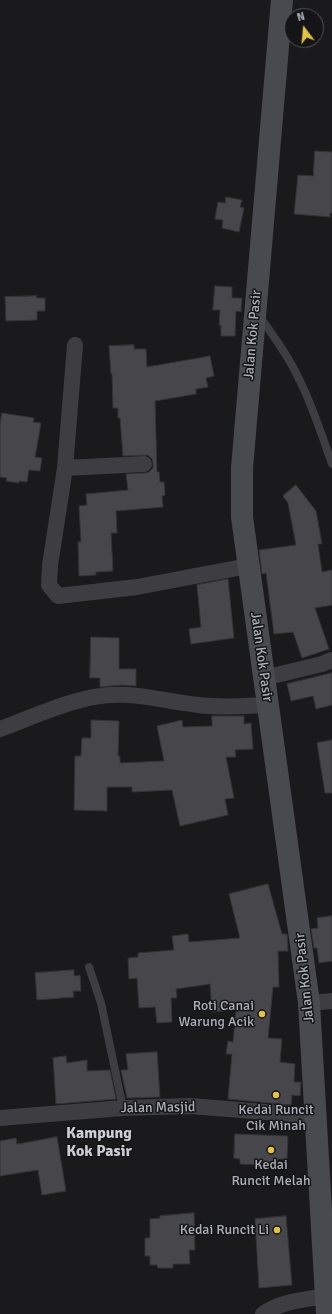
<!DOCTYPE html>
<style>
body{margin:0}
#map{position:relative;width:332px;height:1314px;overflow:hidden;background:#1a1a1c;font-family:Signika,sans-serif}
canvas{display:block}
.north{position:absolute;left:284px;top:8px;width:40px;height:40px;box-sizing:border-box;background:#151517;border:1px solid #525358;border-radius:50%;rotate:344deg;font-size:11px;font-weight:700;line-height:16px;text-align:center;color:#adb0ba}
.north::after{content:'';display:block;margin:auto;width:14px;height:18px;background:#e2c14c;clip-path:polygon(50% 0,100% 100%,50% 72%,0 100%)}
</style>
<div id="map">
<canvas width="332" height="1314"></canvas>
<div class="north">N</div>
</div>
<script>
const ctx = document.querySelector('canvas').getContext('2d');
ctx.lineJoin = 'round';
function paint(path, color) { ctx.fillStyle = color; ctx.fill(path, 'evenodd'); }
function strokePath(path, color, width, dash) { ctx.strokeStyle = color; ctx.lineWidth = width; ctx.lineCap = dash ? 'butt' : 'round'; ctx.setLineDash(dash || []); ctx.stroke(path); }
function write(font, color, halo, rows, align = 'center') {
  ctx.font = font + ' Signika,sans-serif'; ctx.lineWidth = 3; ctx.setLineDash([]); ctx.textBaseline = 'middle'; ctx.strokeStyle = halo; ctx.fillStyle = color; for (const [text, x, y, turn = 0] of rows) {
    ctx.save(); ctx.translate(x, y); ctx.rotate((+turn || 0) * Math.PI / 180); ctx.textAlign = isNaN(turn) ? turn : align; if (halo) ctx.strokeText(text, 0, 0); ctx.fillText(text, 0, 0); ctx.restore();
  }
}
const building = new Path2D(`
 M315 151 332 152V213H330V217L294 214 298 175 313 176Z
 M226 197 242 200 240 207 244 208 239 232 222 228 223 220 215 219 218 202 225 203Z
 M215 286 232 287V298H242L241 312 236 311 235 336H221V325H219L220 310H213Z
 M37 296 36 298H45V311H37V320L6 321 5 297Z
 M134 345V349H146L147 367 210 356 214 376 206 378 208 387 196 389V394L155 401 157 472H159L160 482H164L165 495 162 496 163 507 116 511 117 533H111L113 571 96 572V575L79 576 78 542H81L79 506 87 505 86 494 128 490 126 474 145 473 149 472 153 468V463L152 459 148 455 123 456 120 418H118V408H113L112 374H111L109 346Z
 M2 413 34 418 33 422 41 423 35 457 42 458 40 471 29 470 27 482 19 481V483L6 481 7 478 0 477V424Z
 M296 485 316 511 322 544H318L322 572 332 570V605L315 608 329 649 302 658 293 632 274 634 266 573 262 574 259 550 296 545 288 503 283 496Z
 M228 579 234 638 191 644 189 629 201 627 197 585Z
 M91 637 119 638V669H136V686L121 685 100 687V678H90Z
 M332 673V705L316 709 313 696 291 701 287 684Z
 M212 716H244V724L251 723 253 749 235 750 236 757H226L234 798 225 799 228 815 180 826 172 790 132 792V787H107V811L74 810 75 756H81L82 738H91V720L119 721 118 756H120V763L164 761 157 726 182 720 183 727 212 726Z
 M332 740V793H325L317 743Z
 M268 884 282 934H287L288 951H278L279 987H273L268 1038 282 1039 280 1062 295 1064 294 1082H301L300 1096 292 1095 291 1105 228 1099 232 1054H226L228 1041 233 1042 236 1010 212 1012 210 984 176 989 177 998H171L172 1022 157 1023 155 1007 139 1008 137 978 129 979 128 958 138 957V953L174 950 172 936 188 934 189 942 240 938 229 894Z
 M332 916V961L319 963 317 948H314L311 929 318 928 317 918Z
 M74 970V976L80 975 81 991H73L74 997 37 1000 35 973Z
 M157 1052 160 1097 127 1098 121 1070H128L126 1054Z
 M66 1056 67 1063 87 1060V1071L110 1070 116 1099 56 1104 53 1058Z
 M235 1134 288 1136 287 1159H278L277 1166 240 1164V1159L234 1158Z
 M57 1137 66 1191 42 1195 38 1170 0 1176V1141L16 1138 17 1144Z
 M194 1213 195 1250H189L190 1264H173V1268H158L157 1265H150V1256H145V1238H150V1219L160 1218V1216Z
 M286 1216 292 1285 259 1288 255 1219Z`);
paint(building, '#47474b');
strokePath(building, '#343437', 1);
strokePath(new Path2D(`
 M259 316C274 336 289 357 300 381 313 407 322 436 332 464
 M89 967 101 1003 123 1108`), '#3d3d42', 8);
strokePath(new Path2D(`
 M75 345 65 468 50 565 49 585 58 596 137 587 248 566
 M65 468 144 464
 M264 678 322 664 332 660
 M0 729C33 717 75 697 110 695 140 693 168 702 198 705 221 708 244 706 267 705
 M309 1003 332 1001
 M0 1118 123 1108 190 1106 316 1116
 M263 1314C282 1301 303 1300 326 1296`), '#3d3d42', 16);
strokePath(new Path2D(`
 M282 0 242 468V517L309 1003 327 1314`), '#494a50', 22);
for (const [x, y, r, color] of [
 [262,1014,4,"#e2c14c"],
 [276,1095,4,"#e2c14c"],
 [271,1150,4,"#e2c14c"],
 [277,1230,4,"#e2c14c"]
]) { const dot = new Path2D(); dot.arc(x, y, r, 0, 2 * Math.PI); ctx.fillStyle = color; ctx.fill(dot); strokePath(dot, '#151517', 1.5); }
write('14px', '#adb0ba', '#151517', [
 ["Jalan Kok Pasir",253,335,-85],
 ["Jalan Kok Pasir",261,657,82],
 ["Jalan Kok Pasir",305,978,-96],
 ["Jalan Masjid",158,1108,-1]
]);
write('14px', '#adb0ba', '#151517', [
 ["Roti Canai",254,1006],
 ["Warung Acik",254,1022],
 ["Kedai Runcit",276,1110,"center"],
 ["Cik Minah",276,1126,"center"],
 ["Kedai",271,1165,"center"],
 ["Runcit Melah",271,1181,"center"],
 ["Kedai Runcit Li",269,1230]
], 'right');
write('bold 16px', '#cecfd6', '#151517', [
 ["Kampung",99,1134],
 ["Kok Pasir",99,1152]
]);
</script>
